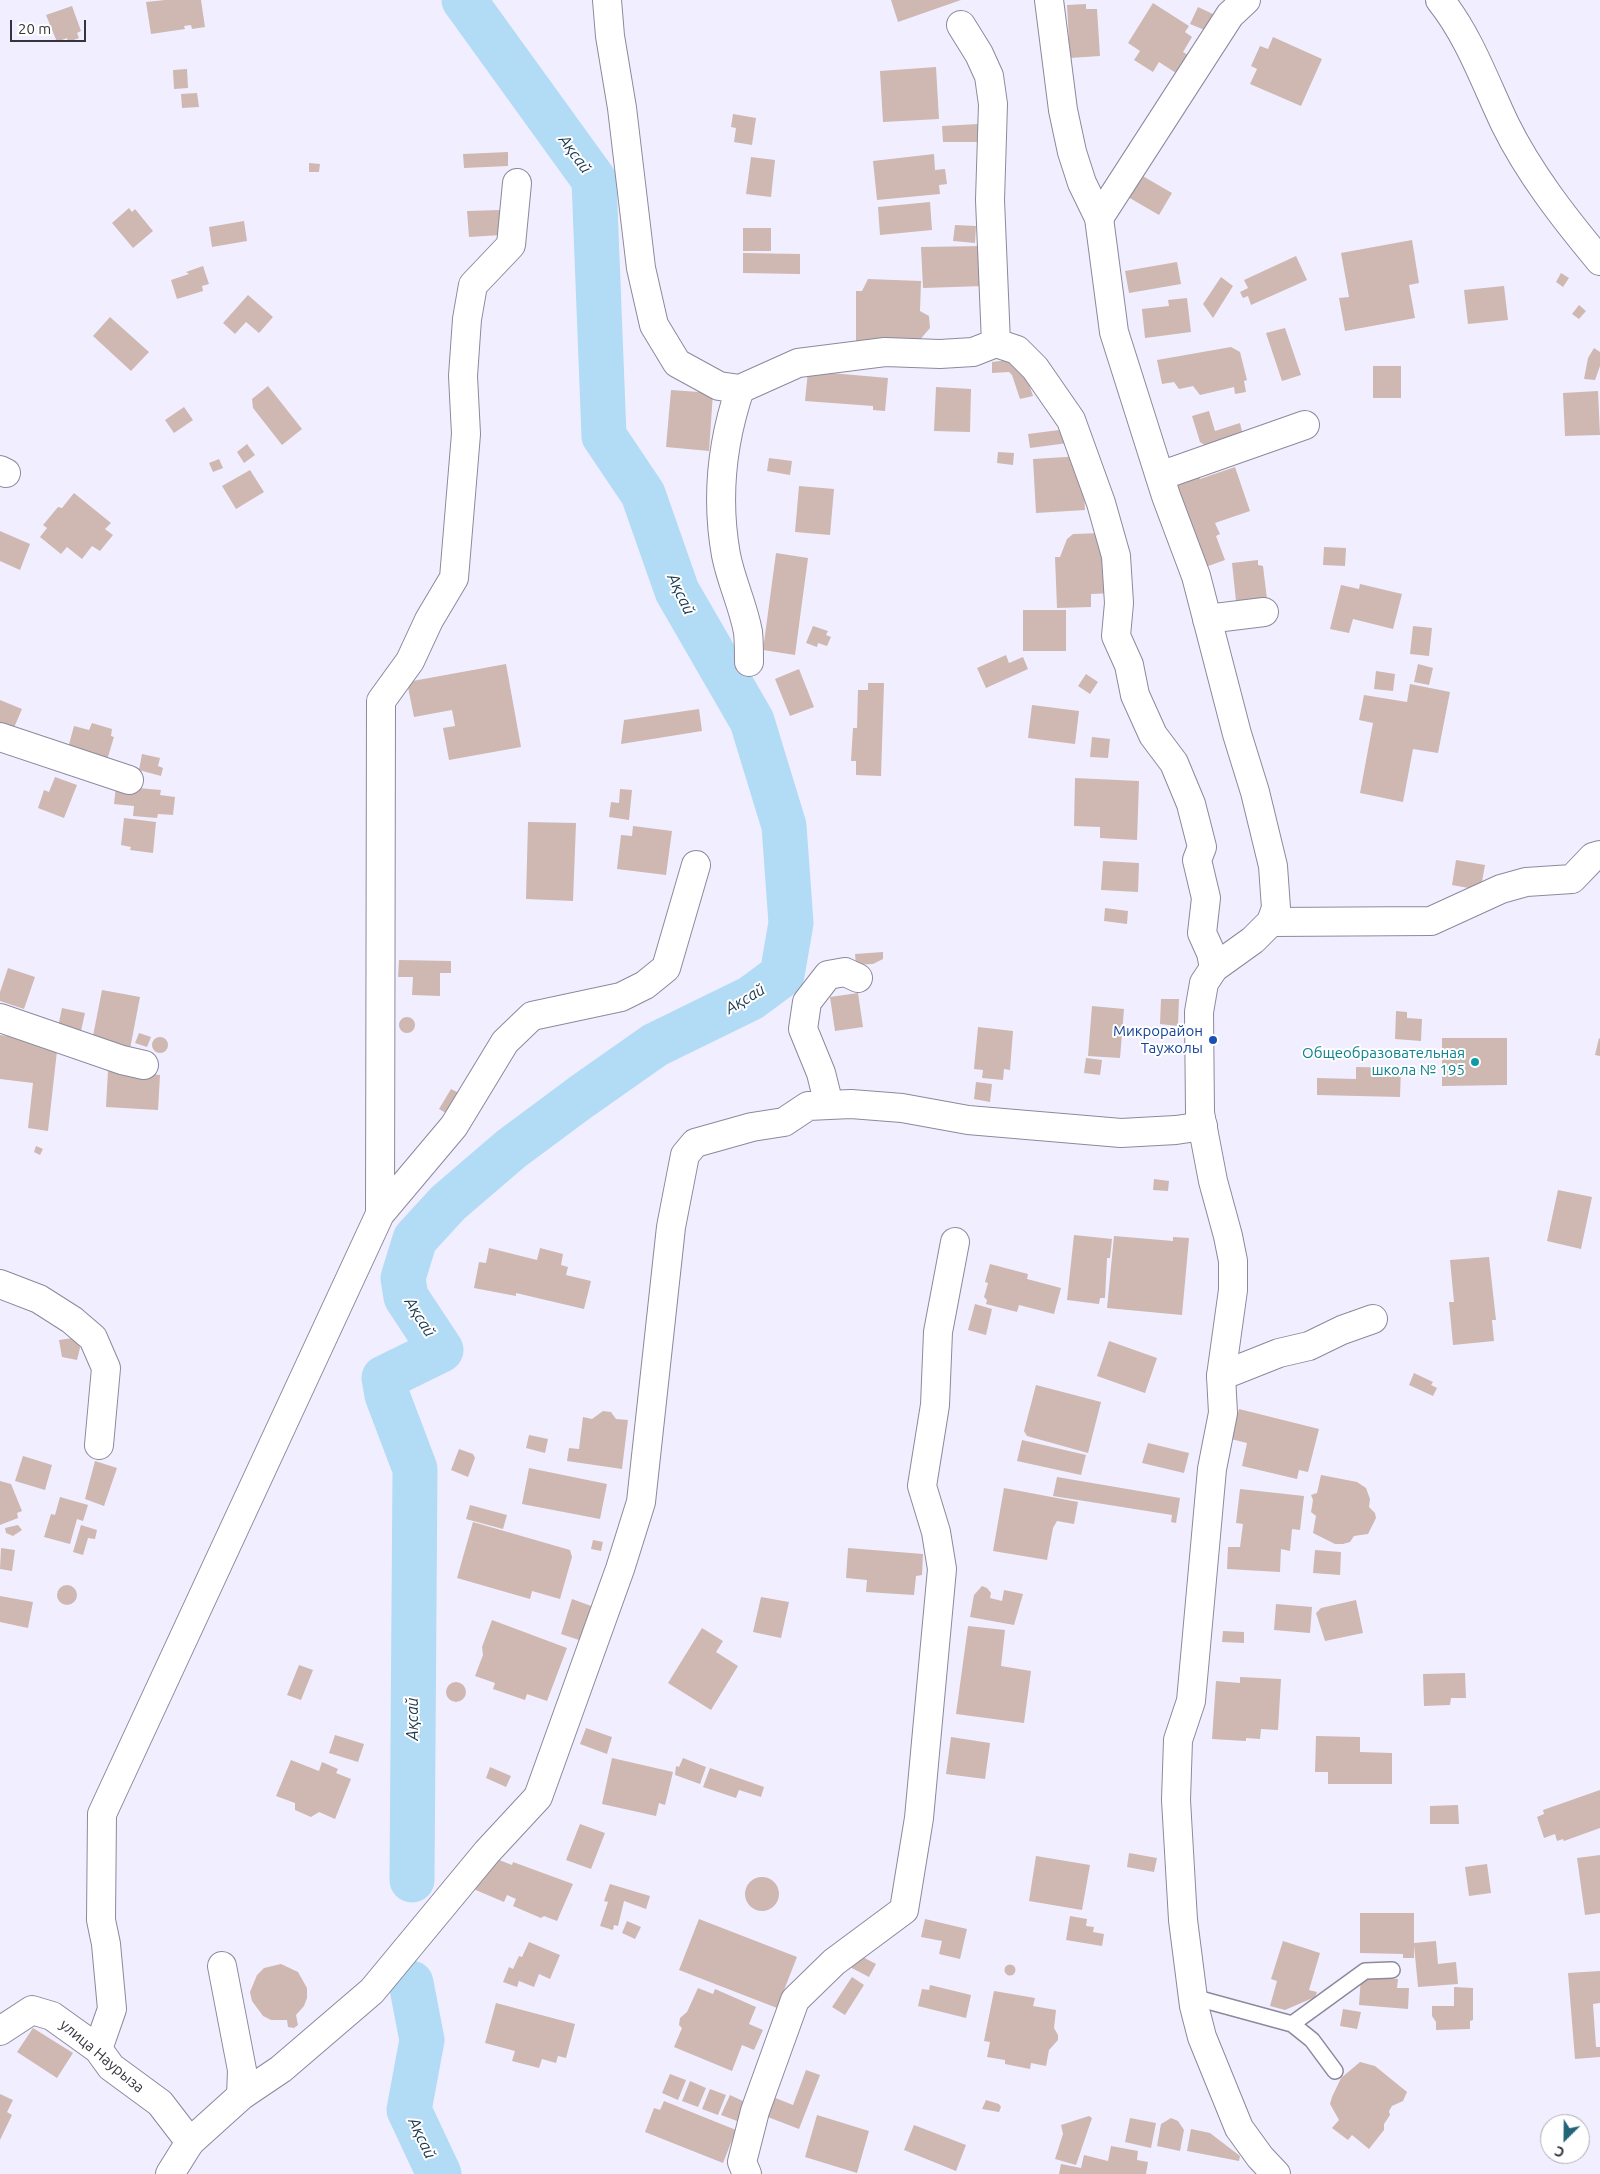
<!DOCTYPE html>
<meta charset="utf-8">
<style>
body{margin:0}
#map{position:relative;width:1600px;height:2174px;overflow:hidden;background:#f1efff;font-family:Ubuntu,sans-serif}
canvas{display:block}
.north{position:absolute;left:1540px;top:2114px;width:50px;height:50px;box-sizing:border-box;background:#fff;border:1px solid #aeaeb1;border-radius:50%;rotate:203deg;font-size:14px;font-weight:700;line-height:20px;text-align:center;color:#35343c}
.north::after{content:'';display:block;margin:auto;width:18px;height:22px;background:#246479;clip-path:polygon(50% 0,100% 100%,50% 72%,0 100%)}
.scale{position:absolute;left:10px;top:20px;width:76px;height:22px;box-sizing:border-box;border:2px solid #35343c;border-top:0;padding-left:6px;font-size:15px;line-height:18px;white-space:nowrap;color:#35343c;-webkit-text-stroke:4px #fff;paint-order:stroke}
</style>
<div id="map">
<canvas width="1600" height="2174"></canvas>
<div class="north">С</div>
<div class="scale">20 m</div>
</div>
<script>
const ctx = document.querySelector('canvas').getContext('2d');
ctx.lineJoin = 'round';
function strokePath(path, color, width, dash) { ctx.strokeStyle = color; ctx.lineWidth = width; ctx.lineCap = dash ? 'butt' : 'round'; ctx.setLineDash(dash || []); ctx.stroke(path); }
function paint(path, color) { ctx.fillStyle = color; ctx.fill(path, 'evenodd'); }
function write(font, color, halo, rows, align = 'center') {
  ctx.font = font + ' Ubuntu,sans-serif'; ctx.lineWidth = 4; ctx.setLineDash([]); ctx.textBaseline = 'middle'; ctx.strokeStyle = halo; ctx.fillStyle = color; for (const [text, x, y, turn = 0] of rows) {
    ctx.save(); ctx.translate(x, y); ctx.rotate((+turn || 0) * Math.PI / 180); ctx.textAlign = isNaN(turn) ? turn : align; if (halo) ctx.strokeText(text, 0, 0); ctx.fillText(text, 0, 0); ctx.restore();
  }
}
strokePath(new Path2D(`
 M412 1880 415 1469 387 1395 384 1378 441 1350 406 1297 403 1278 415 1239 448 1203 511 1149 581 1097 655 1045 751 998 782 975 791 923 784 826 752 721 677 591 643 494 604 436 594 180 464 0
 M411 1983 422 2040 409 2110 439 2174`), '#b2dbf6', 45);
paint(new Path2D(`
 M165 0H201L205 27 192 29 191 25 184 26 185 29 151 34 146 2Z
 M891 0H961L898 22Z
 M1153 3 1189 26 1185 32 1192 37 1183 52 1188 55 1176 73 1159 62 1153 72 1134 60 1140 51 1128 43Z
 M1086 4V9H1097L1100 56 1070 58 1067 5Z
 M72 6 81 31 77 33 79 38 68 42 67 38 57 42 46 15Z
 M1198 7 1215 15 1207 31 1190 24Z
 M1273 37 1322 59 1301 106 1250 84 1257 69 1251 66 1260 46 1268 49Z
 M936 67 939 119 883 122 880 71Z
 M187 69 188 88 174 89 173 70Z
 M197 93 199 107 182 108 181 94Z
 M733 114 756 118 752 145 734 142 736 128 731 127Z
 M978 124 979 142H943L942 126Z
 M508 152V166L464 168 463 154Z
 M934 154 935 170 945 169 947 184 939 185 940 194 877 200 873 161Z
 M751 157 775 160 771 197 746 194Z
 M309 163 320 164 319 172H309Z
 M1141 175 1172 193 1159 215 1128 197Z
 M930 202 932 230 880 235 878 207Z
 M129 208 132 212 135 209 153 231 133 248 112 223Z
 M500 210 501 235 469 237 467 211Z
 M244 221 247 241 212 247 209 227Z
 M955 225 976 226 975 243 953 241Z
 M743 228H771V251H743Z
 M1412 240 1419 283 1409 285 1415 318 1345 331 1339 298 1349 297 1341 253Z
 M983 246 984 286 923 288 921 247Z
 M743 253 800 254V274L743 273Z
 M1296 256 1307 280 1251 305 1248 296 1243 298 1240 292 1248 288 1244 280Z
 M1177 262 1181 284 1129 293 1125 271Z
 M203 266 209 284 202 286 203 291 177 299 171 280 189 274 186 272Z
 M1561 273 1569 278 1563 287 1556 282Z
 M1221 277 1233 286 1213 318 1203 304Z
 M868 279 921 281 920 311 929 316 930 328 918 342H856V291H862Z
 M1504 286 1508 320 1468 324 1464 290Z
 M248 295 273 317 259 333 246 322 235 334 223 323Z
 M1187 298 1191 332 1145 338 1142 309 1169 306 1168 300Z
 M1579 305 1586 311 1579 319 1572 314Z
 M110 317 149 352 131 371 93 336Z
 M1285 328 1301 375 1282 381 1266 333Z
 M1231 347 1240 352 1247 380 1244 381 1246 392 1235 394 1234 387 1200 395 1193 386 1179 389 1174 382 1162 384 1157 360Z
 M1594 348 1600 352V366L1595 380 1584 379 1588 358Z
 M1008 360 1015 364 1027 378 1033 396 1020 399 1012 375 1009 372 992 373V362Z
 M1373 366H1401V398H1373Z
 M808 371 888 378 885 411 873 410V406L805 401Z
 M268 386 302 429 282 445 253 408 252 399Z
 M936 387 971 389 970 432 934 431Z
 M671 390 713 393 709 451 666 447Z
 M1598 391 1600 435 1565 436 1563 393Z
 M184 407 193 420 174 433 165 420Z
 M1209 411 1215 431 1240 423 1244 440 1211 449 1200 442 1192 416Z
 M1059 430 1060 433 1067 434 1068 443 1030 448 1028 434Z
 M247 444 255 455 244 463 237 452Z
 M998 452 1014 453 1013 465 997 463Z
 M1082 456 1085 510 1036 513 1033 459Z
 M769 458 792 461 790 475 767 471Z
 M219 459 223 468 213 472 209 463Z
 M1235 467 1250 511 1215 523 1220 534 1216 536 1225 560 1200 569 1170 485 1199 475 1200 479Z
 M250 470 264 492 236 509 222 486Z
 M799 486 834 489 830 535 795 532Z
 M74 493 111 523 105 529 113 535 100 551 92 546 82 559 67 547 61 554 40 537 47 528 43 525 58 507 62 508Z
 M0 531 30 544 20 570 0 561Z
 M1103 533 1115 593 1091 594V607L1057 608 1055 557H1060L1067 539 1073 534Z
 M1324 547 1346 548 1345 566 1323 565Z
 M776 553 808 558 795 655 763 650Z
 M1258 560V565L1263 566 1267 599 1236 601 1232 563Z
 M1360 584 1402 594 1393 629 1353 619 1349 633 1330 629 1341 585 1359 589Z
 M1023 610H1066V651H1023Z
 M813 626 828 631 826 635 831 637 827 646 818 643 817 647 806 643Z
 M1413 626 1432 628 1429 656 1410 654Z
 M1006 655 1009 663 1023 657 1028 669 986 688 977 668Z
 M506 664 521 747 449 760 443 728 455 726 452 710 414 717 407 682Z
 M1418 664 1433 668 1429 685 1414 682Z
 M799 669 814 707 790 716 775 679Z
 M1376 671 1395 674 1393 691 1374 689Z
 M1086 674 1098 682 1090 694 1078 686Z
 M868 683H884L881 776 856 775V761H851L853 728H857L858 690H868Z
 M1410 684 1450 692 1438 753 1413 749 1403 802 1360 793 1373 723 1359 720 1364 695 1407 702Z
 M0 700 22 709 13 730 0 725Z
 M1032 705 1079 711 1075 744 1028 738Z
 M699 709 702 731 621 744 624 720Z
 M92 723 112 729 111 736 114 737 107 760 68 748 74 726 89 730Z
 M1092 737 1110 739 1108 758 1090 757Z
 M142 754 160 758 158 766 163 768 161 776 139 770Z
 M55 777 77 785 64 818 38 808 44 790 49 792Z
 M1075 778 1139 781 1137 840 1100 838V827L1074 826Z
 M116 786 161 790 160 795 175 797 173 815 158 814 157 818 133 816 134 806 114 804Z
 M620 789 632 790 629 820 609 817 611 802 619 803Z
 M124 818 156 822 153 853 130 850 131 847 121 845Z
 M528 822 576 823 573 901 526 899Z
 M633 826 672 831 666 875 617 869 621 835 632 836Z
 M1456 860 1485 865 1481 887 1474 886V889L1452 885Z
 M1103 861 1139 863 1138 892 1101 890Z
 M1105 908 1128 911 1127 924 1104 921Z
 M883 952V959L873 964 856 965 855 954Z
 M399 960 451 961V973H440V996L412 995 413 977H398Z
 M8 968 35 977 24 1009 0 1001V992Z
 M102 990 140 997 130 1049 92 1041Z
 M858 993 863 1027 835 1031 830 997Z
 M1161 999H1179L1178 1026 1160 1024Z
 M1092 1006 1124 1009 1120 1058 1088 1056Z
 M62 1008 85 1013 81 1031 58 1027Z
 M1396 1011 1407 1012V1018L1422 1019 1421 1041 1395 1039Z
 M399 1025a8 8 0 1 1 16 0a8 8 0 1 1-16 0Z
 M978 1027 1013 1031 1010 1070 1004 1069 1003 1080 982 1078 983 1070 974 1069Z
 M139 1033 151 1037 147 1047 135 1043Z
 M0 1035 58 1042 48 1131 28 1128 33 1083 0 1079Z
 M152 1045a8 8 0 1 1 16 0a8 8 0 1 1-16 0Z
 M1442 1038H1507V1085L1442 1086Z
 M1599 1038 1600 1039V1056L1595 1055Z
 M1086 1058 1102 1060 1100 1075 1084 1073Z
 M1356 1067 1401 1068 1400 1097 1317 1095V1078L1356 1079Z
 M108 1070 160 1075 158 1110 106 1107Z
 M976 1082 992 1084 990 1102 974 1099Z
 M451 1089 463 1095 451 1116 439 1109Z
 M36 1146 43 1149 40 1155 34 1152Z
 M1154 1179 1169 1181 1168 1191 1153 1190Z
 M1558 1190 1592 1197 1581 1249 1547 1241Z
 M1074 1235 1112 1239 1110 1258H1107L1105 1298H1100L1099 1304 1067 1300Z
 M1114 1236 1173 1241V1237L1189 1238 1182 1315 1107 1308Z
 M489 1248 537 1260 540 1248 563 1254 561 1265 568 1267 566 1275 591 1281 584 1309 516 1293V1296L474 1288 479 1262 486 1263Z
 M1489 1257 1496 1320H1492L1494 1341 1453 1345 1449 1302H1454L1450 1260Z
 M990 1264 1028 1274 1027 1279 1061 1288 1054 1314 1019 1305 1017 1312 986 1304 987 1300 984 1297 988 1283 985 1282Z
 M975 1304 992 1309 986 1335 968 1330Z
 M73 1338 78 1339 80 1348 77 1360 62 1357 59 1340Z
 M1109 1341 1157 1358 1145 1393 1097 1376Z
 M1414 1373 1433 1382 1431 1385 1437 1388 1433 1396 1409 1385Z
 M1036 1385 1101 1402 1088 1453 1027 1436 1024 1431Z
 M1239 1409 1319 1429 1308 1472 1299 1470 1297 1479 1242 1466 1247 1443 1231 1439Z
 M603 1411 611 1412 616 1419 628 1420 622 1469 567 1461 569 1448 579 1449 583 1417 592 1419Z
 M529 1435 548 1439 545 1453 526 1448Z
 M1022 1440 1086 1455 1081 1475 1017 1461Z
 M1148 1443 1189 1453 1184 1473 1142 1463Z
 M459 1449 473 1454 475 1458 468 1477 451 1470Z
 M23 1456 52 1465 45 1490 15 1481Z
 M95 1461 117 1468 104 1506 85 1499Z
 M529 1468 607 1484 600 1519 522 1504Z
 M1321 1475 1357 1482 1366 1488 1370 1499 1369 1507 1375 1513 1376 1518 1368 1534 1354 1536 1350 1542 1343 1544H1335L1313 1533 1316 1516 1311 1512 1313 1500 1311 1495 1317 1493Z
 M1057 1477 1180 1498 1176 1523 1171 1522 1172 1515 1053 1496Z
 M0 1481 11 1484 22 1511 17 1513 18 1518 0 1525Z
 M1004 1488 1078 1502 1074 1524 1057 1521 1053 1528 1047 1560 993 1551Z
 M1240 1489 1304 1496 1300 1530 1292 1529 1290 1551 1281 1549 1280 1572 1227 1569 1228 1547H1240L1243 1524 1236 1523Z
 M60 1497 88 1505 83 1521 77 1519 70 1544 44 1537 51 1514 55 1515Z
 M470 1505 507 1515 503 1529 466 1519Z
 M473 1522 570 1550 572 1557 560 1599 532 1591 530 1599 457 1578Z
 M18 1525 22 1530 13 1536 6 1533 5 1528Z
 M81 1525 97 1530 95 1539 88 1538 83 1555 73 1552Z
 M593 1540 603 1542 601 1551 591 1549Z
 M1 1548 15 1550 12 1571 0 1569Z
 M848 1548 923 1554 922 1575 916 1576 914 1595 866 1592 867 1580 846 1578Z
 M1315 1550 1341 1552 1340 1575 1313 1573Z
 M57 1595a10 10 0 1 1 20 0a10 10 0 1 1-20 0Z
 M982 1586 987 1588 991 1593 990 1598 1002 1601 1004 1590 1023 1594 1014 1625 970 1617 974 1595Z
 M0 1596 33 1602 28 1628 0 1622Z
 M761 1597 789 1602 781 1638 753 1632Z
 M572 1599 594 1607 582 1641 561 1634Z
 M1356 1600 1363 1633 1325 1641 1316 1613 1321 1608Z
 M1276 1604 1312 1607 1310 1633 1274 1630Z
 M492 1620 567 1648 547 1701 527 1694 525 1700 493 1689 495 1683 475 1676 483 1655 482 1647Z
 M968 1626 1005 1630 1001 1666 1031 1671 1024 1723 956 1714Z
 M702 1628 723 1641 716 1652 738 1666 711 1710 668 1683Z
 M1223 1631 1244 1632V1643L1222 1642Z
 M299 1665 313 1670 301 1700 287 1695Z
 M1465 1673 1466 1698H1451L1450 1705 1424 1706 1423 1674Z
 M1240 1677 1281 1679 1278 1730 1261 1729 1260 1739 1246 1738V1741L1212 1739 1216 1681 1240 1683Z
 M446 1692a10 10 0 1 1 20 0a10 10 0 1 1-20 0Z
 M586 1728 612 1737 607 1754 580 1744Z
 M335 1735 364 1744 358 1762 329 1753Z
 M1316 1736 1360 1737V1752L1392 1753V1784H1328V1772H1315Z
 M951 1737 990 1743 985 1779 946 1774Z
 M612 1758 673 1772 665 1805 659 1803 656 1816 602 1804Z
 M683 1758 706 1767 700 1784 675 1775 676 1766 679 1767Z
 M291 1760 319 1771 322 1762 338 1769 336 1773 351 1779 335 1819 319 1812 311 1817 295 1810V1803L276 1796Z
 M490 1767 511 1776 506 1787 486 1778Z
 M710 1768 764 1787 761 1797 739 1790 736 1798 703 1787Z
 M1600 1790V1828L1564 1841 1563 1839 1557 1841 1555 1834 1544 1838 1537 1817 1544 1814 1543 1810Z
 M1458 1805 1459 1824H1430V1806Z
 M580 1824 605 1833 591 1869 566 1860Z
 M1129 1853 1157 1858 1154 1872 1127 1867Z
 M1600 1855V1913L1585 1915 1577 1858Z
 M489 1856 512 1865 513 1862 573 1884 557 1921 544 1916 541 1918 513 1906 516 1899 507 1895 504 1902 471 1888Z
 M1036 1856 1090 1865 1082 1910 1029 1901Z
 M1487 1864 1491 1893 1469 1896 1465 1867Z
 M745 1894a17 17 0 1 1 34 0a17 17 0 1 1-34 0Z
 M610 1884 650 1896 646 1909 624 1901 618 1926 614 1925 613 1930 600 1926 608 1902 604 1901Z
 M1360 1913H1414V1943L1436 1941 1438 1964 1456 1962 1458 1984 1418 1987 1414 1945V1958H1403V1954L1360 1953Z
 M1070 1916 1087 1919 1086 1926 1094 1927 1093 1932 1104 1934 1102 1946 1066 1940Z
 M699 1919 797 1957 777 2008 679 1970Z
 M925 1919 967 1929 960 1959 939 1954 942 1941 921 1937Z
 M627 1921 641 1927 635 1939 622 1933Z
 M1283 1941 1320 1953 1309 1990 1317 1992 1315 1997 1285 2010 1270 2006 1277 1981 1271 1979Z
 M529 1942 560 1955 550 1979 539 1974 534 1987 519 1981 517 1987 503 1982 509 1967 513 1969 519 1956 522 1957Z
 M855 1953 876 1964 869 1977 848 1966Z
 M281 1964 298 1972 307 1988V1998L304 2006 296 2015 298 2025 294 2028 288 2027 287 2020H271L263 2016 252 2001 250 1992 257 1975 264 1968Z
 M1004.5 1970a5.5 5.5 0 1 1 11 0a5.5 5.5 0 1 1-11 0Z
 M1600 1971V2003L1593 2004 1596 2047H1600V2057L1575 2059 1568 1973Z
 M1361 1976 1398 1979 1397 1988H1409L1408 2009 1359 2005Z
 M852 1977 864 1985 845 2015 832 2007Z
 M930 1985 971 1995 966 2018 918 2006 922 1989 929 1990Z
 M1454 1987 1473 1988V2020L1470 2021V2029L1436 2030V2022L1432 2016V2006H1454Z
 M698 1988 713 1994 715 1989 756 2007 749 2024 763 2030 754 2050 742 2045 732 2071 674 2047 682 2028 679 2025 680 2018 687 2012Z
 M994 1991 1035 1998 1033 2006 1056 2010 1054 2028 1058 2035V2040L1049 2050 1046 2066 1031 2063 1030 2069 1005 2064V2060L987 2057 990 2042 984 2041Z
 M496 2003 575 2024 566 2058 558 2056 556 2063 542 2059 539 2068 512 2061 515 2051 485 2043Z
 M1343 2009 1361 2012 1357 2029 1340 2026Z
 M33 2028 73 2053 57 2078 17 2052Z
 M1360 2062 1375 2066 1407 2092 1403 2101 1392 2106 1389 2111 1390 2115 1384 2124V2130L1369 2149 1352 2135 1348 2140 1332 2128 1339 2120 1330 2104 1332 2097 1341 2078Z
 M806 2070 820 2075 799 2129 760 2114 768 2095 793 2105Z
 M670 2074 686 2080 678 2100 662 2093Z
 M690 2081 706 2088 698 2107 682 2101Z
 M710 2089 726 2095 718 2115 702 2109Z
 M0 2094 13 2100 7 2112 12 2115 0 2140Z
 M730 2095 745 2102 737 2121 721 2115Z
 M986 2100 999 2104 1001 2107 999 2112 982 2109Z
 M664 2101 736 2130 723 2163 645 2132 654 2108 660 2110Z
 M817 2115 869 2131 857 2173 805 2157Z
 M1089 2116 1092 2118 1076 2165 1055 2159 1063 2134 1061 2125Z
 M1130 2118 1156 2123 1151 2148 1125 2142Z
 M1171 2118 1178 2121 1184 2130 1180 2151 1157 2146 1161 2124Z
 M914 2125 966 2145 956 2171 904 2150Z
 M1191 2129 1210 2133 1240 2156 1239 2161 1187 2151Z
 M1111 2146 1138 2151 1137 2160 1148 2162 1146 2174H1059L1061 2164 1081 2168 1084 2155 1108 2161Z`), '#ceb8b1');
const lane = new Path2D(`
 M1193 1997 1292 2024 1365 1971 1392 1970
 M1292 2024 1312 2040 1335 2071`);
const street = new Path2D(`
 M607 0 610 36 622 108 641 268 654 325 677 363 719 386 740 389 798 363 885 352 940 354 973 352 996 343 1017 350 1035 368 1071 420 1101 503 1116 556 1119 603 1116 636 1129 665 1135 695 1153 735 1174 763 1191 804 1202 847 1197 860 1206 898 1202 933 1211 953 1214 968
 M1440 0C1469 36 1485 82 1505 124 1529 173 1565 219 1600 261
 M961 25 979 54 989 76 993 104 990 200 996 343
 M1099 218 1230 15 1246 0
 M740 389C722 442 716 499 726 555 731 581 743 605 748 632 749 641 749 652 749 662
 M0 470 6 473
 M1160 476 1305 425
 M1207 619 1264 612
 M0 737 129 780
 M1271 922 1431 921 1501 889 1526 882 1572 879 1593 857 1600 855
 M0 1018 122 1060 144 1065
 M829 1105 821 1073 803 1029 807 1002 828 975 845 972 858 978
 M380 1214 454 1126 505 1042 532 1016 621 997 645 985 666 968 696 865
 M0 1284 39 1299 72 1320 93 1338 106 1368 99 1445
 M1221 1376 1279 1353 1309 1346 1342 1330 1373 1319
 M222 1966 242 2070 241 2096
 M0 2031 32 2010 52 2016 98 2049 111 2067 160 2103 190 2142 241 2096 281 2069 372 1991 487 1852 538 1797 620 1569 641 1502 671 1227 685 1155 695 1143 752 1127 784 1122 808 1106 851 1104 902 1108 968 1120 1121 1133 1176 1130 1203 1126
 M98 2049 112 2009 106 1944 101 1920 102 1814 380 1214 381 701 410 661 429 620 454 578 466 434 463 376 467 319 473 285 511 245 517 183
 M747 2174 742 2162 755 2111 795 2000 834 1962 904 1910 919 1818 942 1569 936 1532 922 1486 935 1405 938 1332 955 1242`);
const secondary = new Path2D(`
 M1049 0 1063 110 1072 152 1082 183 1099 218 1114 332 1166 496 1196 576 1237 734 1255 792 1273 866 1276 908 1271 922 1253 940 1214 968 1204 983 1199 1012 1200 1113 1213 1181 1228 1236 1233 1261V1290L1221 1376 1223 1413 1212 1469 1191 1701 1178 1740 1176 1800 1183 1920 1194 2006 1202 2037 1239 2128 1260 2157 1276 2174
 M170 2174 190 2142`);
strokePath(lane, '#8c899c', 18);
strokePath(street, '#8c899c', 30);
strokePath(secondary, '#8c899c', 30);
strokePath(lane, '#fff', 15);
strokePath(street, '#fff', 28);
strokePath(secondary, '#fff', 28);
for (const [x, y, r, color] of [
 [1213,1040,5,"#1a4fb4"],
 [1475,1062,5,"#0f9aa8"]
]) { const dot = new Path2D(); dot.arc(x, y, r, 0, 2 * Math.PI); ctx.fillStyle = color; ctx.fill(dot); strokePath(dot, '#fff', 2); }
write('15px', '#164399', '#fff', [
 ["Микрорайон",1203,1031],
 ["Таужолы",1203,1048]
], 'right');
write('15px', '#0d838f', '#fff', [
 ["Общеобразовательная",1465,1053],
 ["школа № 195",1465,1070]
], 'right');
write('15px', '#35343c', '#fff', [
 ["улица Наурыза",102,2056,40]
]);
write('italic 16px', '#1a394c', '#fff', [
 ["Ақсай",575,154,54],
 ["Ақсай",681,594,65],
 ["Ақсай",745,999,-31],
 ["Ақсай",420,1317,58],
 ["Ақсай",413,1719,-90],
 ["Ақсай",422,2138,65]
]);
</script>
